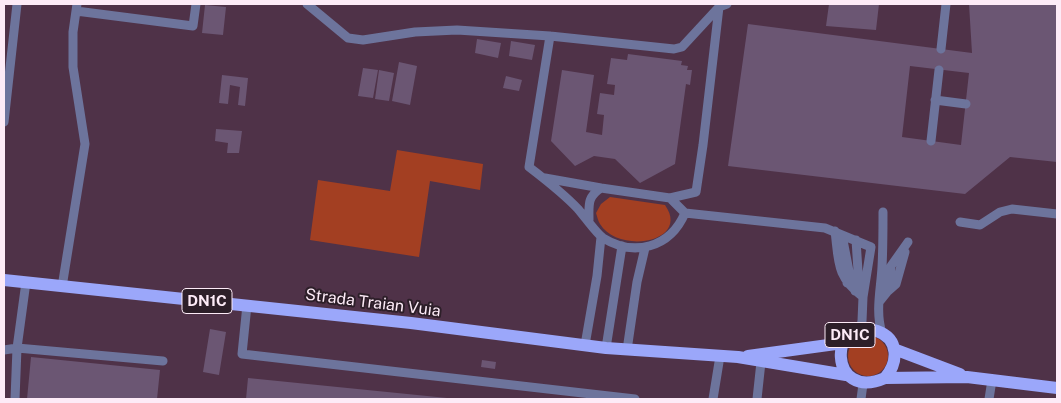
<!DOCTYPE html>
<style>
body{margin:0}
#map{position:relative;width:1061px;height:403px;overflow:hidden;background:#4f3248;font-family:"Public Sans",sans-serif}
canvas{display:block}
.frame{position:absolute;inset:0;border:5px solid #fdebf7;pointer-events:none}
</style>
<div id="map">
<canvas width="1061" height="403"></canvas>
<div class="frame"></div>
</div>
<script>
const ctx = document.querySelector('canvas').getContext('2d');
ctx.lineJoin = 'round';
function paint(path, color) { ctx.fillStyle = color; ctx.fill(path, 'evenodd'); }
function strokePath(path, color, width, dash) { ctx.strokeStyle = color; ctx.lineWidth = width; ctx.lineCap = dash ? 'butt' : 'round'; ctx.setLineDash(dash || []); ctx.stroke(path); }
function write(font, color, halo, rows, align = 'center') {
  ctx.font = font + ' "Public Sans",sans-serif'; ctx.lineWidth = 4; ctx.setLineDash([]); ctx.textBaseline = 'middle'; ctx.strokeStyle = halo; ctx.fillStyle = color; for (const [text, x, y, turn = 0] of rows) {
    ctx.save(); ctx.translate(x, y); ctx.rotate((+turn || 0) * Math.PI / 180); ctx.textAlign = isNaN(turn) ? turn : align; if (halo) ctx.strokeText(text, 0, 0); ctx.fillText(text, 0, 0); ctx.restore();
  }
}
paint(new Path2D(`
 M397 150 483 164 480 190 430 181 419 257 310 240 318 180 390 191Z
 M610 197 665 205C691 242 619 255 600 224 598 221 597 216 596 213L601 204Z
 M848 356a20 20 0 1 1 40 0a20 20 0 1 1-40 0Z`), '#a33f22');
paint(new Path2D(`
 M829 4H879L876 30 826 26Z
 M969 4H1057V162L1010 157 965 194 728 166 748 24 972 53ZM910 66 969 73 961 145 902 137Z
 M205 5 226 7 223 35 202 33Z
 M477 39 501 43 498 58 475 53Z
 M511 41 535 45 532 60 509 56Z
 M628 54 682 61 681 65 688 66 687 70H692L690 85 686 84 675 164 640 183 615 159 594 156 575 166 551 141 562 70 594 75 586 132 602 135 604 115 597 114 600 93 614 95 615 85 607 84 611 58 627 60Z
 M399 62 417 66 410 105 392 101Z
 M363 68 378 70 373 98 358 96Z
 M379 70 394 73 389 101 375 99Z
 M222 75 248 78 245 106 238 105 240 87 230 85 228 104 219 103Z
 M506 76 522 80 519 91 503 88Z
 M216 129 242 131 239 153H227L228 143 215 141Z
 M210 329 226 332 219 375 203 372Z
 M31 357 160 370 157 399H27Z
 M482 360 496 362 495 369 481 367Z
 M248 378 447 398V399H246Z`), '#6b5673');
strokePath(new Path2D(`
 M307 4 348 38 363 40 415 32 457 30 550 36 674 49 682 47 719 7 727 4
 M76 11 193 26 196 4
 M550 36 529 167C546 180 563 193 578 209 585 217 596 233 603 238 634 257 670 248 685 213
 M941 49 946 4
 M935 100 966 104
 M4 122 17 4
 M931 141 939 70
 M545 178 601 188
 M670 198 696 192 703 145 719 7
 M589 220C589 205 587 197 601 188L670 198 685 213 825 228 871 247 863 297 862 321 860 330
 M960 222 980 225 1000 212 1012 209 1057 214
 M835 231C839 263 836 276 863 297
 M842 235 849 271 847 283
 M62 287 85 144 73 67V32L77 4
 M855 291 858 271 856 240
 M888 291 896 284 905 252
 M880 301 888 291 891 266 908 242
 M247 305 242 354 635 399
 M882 333C875 312 881 288 882 267 883 249 883 231 883 212
 M585 345 597 276 601 237
 M606 348 622 246
 M4 350 17 348 163 361
 M627 350 637 282 645 248
 M15 399 17 348 26 282
 M713 399 720 356
 M757 399 761 362
 M861 399 863 384
 M989 399 992 380`), '#6d749c', 9);
strokePath(new Path2D(`
 M4 280 411 323 606 348 738 357 846 375
 M894 349 960 374
 M748 356 843 343
 M885 378C898 363 900 339 877 331 827 313 828 403 885 378L967 377 1057 388`), '#9ba7fa', 12);
for (const [x, y, w] of [
 [207,301,50],
 [850,335,50]
]) { const box = new Path2D(); box.roundRect(x - w / 2, y - 12.5, w, 25, 4); ctx.fillStyle = '#2d1f29'; ctx.fill(box); strokePath(box, '#fdebf7', 1); }
write('bold 15px', '#fdebf7', null, [
 ["DN1C",207,301],
 ["DN1C",850,335]
]);
write('16px', '#fdebf7', '#2d1f29', [
 ["Strada Traian Vuia",373,303,7]
]);
</script>
